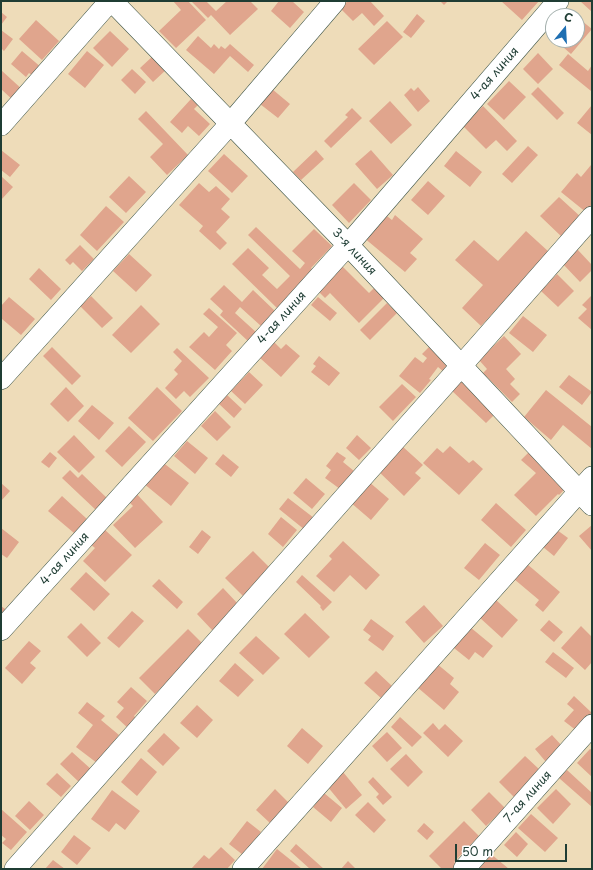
<!DOCTYPE html>
<meta charset="utf-8">
<style>
body{margin:0}
#map{position:relative;width:593px;height:870px;overflow:hidden;background:#eedcb9;font-family:"Playpen Sans",sans-serif}
canvas{display:block}
.frame{position:absolute;inset:0;border:2px solid #1f3d34;pointer-events:none}
.north{position:absolute;left:545px;top:8px;width:40px;height:40px;box-sizing:border-box;background:#fff;border:1px solid #a5b1ae;border-radius:50%;rotate:18deg;font-size:11px;font-weight:700;line-height:16px;text-align:center;color:#1f3d34}
.north::after{content:'';display:block;margin:auto;width:14px;height:18px;background:#1f6fb2;clip-path:polygon(50% 0,100% 100%,50% 72%,0 100%)}
.scale{position:absolute;left:455px;top:844px;width:112px;height:18px;box-sizing:border-box;border:2px solid #1f3d34;border-top:0;padding-left:5px;font-size:12px;line-height:14px;white-space:nowrap;color:#1f3d34;-webkit-text-stroke:3px #fff;paint-order:stroke}
</style>
<div id="map">
<canvas width="593" height="870"></canvas>
<div class="frame"></div>
<div class="north">С</div>
<div class="scale">50 m</div>
</div>
<script>
const ctx = document.querySelector('canvas').getContext('2d');
ctx.lineJoin = 'round';
function paint(path, color) { ctx.fillStyle = color; ctx.fill(path, 'evenodd'); }
function strokePath(path, color, width, dash) { ctx.strokeStyle = color; ctx.lineWidth = width; ctx.lineCap = dash ? 'butt' : 'round'; ctx.setLineDash(dash || []); ctx.stroke(path); }
function write(font, color, halo, rows, align = 'center') {
  ctx.font = font + ' "Playpen Sans",sans-serif'; ctx.lineWidth = 3.5; ctx.setLineDash([]); ctx.textBaseline = 'middle'; ctx.strokeStyle = halo; ctx.fillStyle = color; for (const [text, x, y, turn = 0] of rows) {
    ctx.save(); ctx.translate(x, y); ctx.rotate((+turn || 0) * Math.PI / 180); ctx.textAlign = isNaN(turn) ? turn : align; if (halo) ctx.strokeText(text, 0, 0); ctx.fillText(text, 0, 0); ctx.restore();
  }
}
paint(new Path2D(`
 M173 1H188L206 20 176 48 159 31 181 10Z
 M191 1H206L216 11 227 1H250L258 9 230 35 211 15 208 18Z
 M279 1H292L304 12 290 28 271 11Z
 M348 1H370L384 16 374 26 362 13 353 21 340 8Z
 M440 1H448L444 5Z
 M501 1H539L522 20Z
 M580 1H592V12Z
 M569 10 576 16H564Z
 M1 12 7 17 1 25Z
 M417 14 425 21 411 38 403 32Z
 M577 17 592 29 571 54 555 40H577Z
 M36 20 59 41 42 60 19 39Z
 M387 21 403 37 374 65 358 49Z
 M1 30 13 39 4 51 1 48Z
 M553 30V39L549 35Z
 M110 31 129 49 112 67 93 48Z
 M198 36 211 48 214 44 219 49 221 46 225 49 230 44 254 65 248 72 230 56 214 74 186 50Z
 M22 51 42 68 34 77 29 73 26 77 11 64Z
 M87 51 104 65 85 88 68 74Z
 M538 53 553 69 538 84 523 69Z
 M568 54 588 71 592 65V89L591 91 559 65Z
 M154 55 167 69 153 82 140 68Z
 M132 69 146 82 135 94 121 80Z
 M1 70 24 91 15 102 1 89Z
 M509 81 526 97 504 120 487 104Z
 M418 87 430 101 418 112 404 95 411 88 414 91Z
 M538 87 564 113 557 120 531 94Z
 M272 89 290 104 278 118 260 104Z
 M191 99 198 105 194 109 210 124 199 136 188 126 182 133 170 122Z
 M390 101 412 125 391 144 369 121Z
 M592 105V135L577 123Z
 M483 106 517 141 507 151 496 140 486 149 463 126Z
 M352 108 362 118 331 148 324 141 348 117 345 115Z
 M146 111 188 155 167 175 150 157 163 144 138 119Z
 M528 146 538 155 512 183 502 174Z
 M1 150 20 165 10 177 1 170Z
 M316 150 324 159 301 180 293 172Z
 M371 150 393 175 377 189 355 164Z
 M456 151 482 172 470 187 444 166Z
 M224 154 248 176 232 193 208 171Z
 M591 165 592 166V207L587 213 561 192 577 173 581 177Z
 M1 176 13 187 1 200Z
 M129 176 146 192 126 213 109 197Z
 M428 181 445 196 428 215 411 200Z
 M199 183 209 192 216 186 230 199 221 209 230 217 216 232 227 243 220 250 199 231 203 226 179 205Z
 M354 183 371 200 349 223 332 205Z
 M559 197 582 218 563 238 540 216Z
 M106 206 124 222 97 251 80 235Z
 M383 213 392 220 395 215 423 239 410 253 417 259 405 272 363 237Z
 M256 227 300 269 305 263 292 251 314 229 332 246 311 268 315 272 278 309 232 264 248 248 269 268 262 275 277 289 290 276 248 235Z
 M526 231 549 252 481 326 462 308 483 285 455 260 474 240 498 261Z
 M80 245 94 259 82 271 73 262 70 265 65 260Z
 M577 249 592 265V270L580 282 562 263Z
 M129 254 152 275 136 292 113 271Z
 M342 266 369 293 374 288 384 298 359 323 330 293 325 298 317 290Z
 M39 268 61 289 51 300 29 279Z
 M557 274 574 291 558 307 541 291Z
 M224 285 242 302 253 290 275 311 261 326 240 307 235 313 257 333 249 342 220 315 223 311 210 299Z
 M91 296 113 318 102 328 80 306Z
 M591 296 592 297V330L578 318 587 309 582 305Z
 M9 297 35 319 21 335 2 319 1 320V306Z
 M318 297 337 313 330 321 311 305Z
 M387 303 397 313 370 340 360 330Z
 M141 305 160 324 131 353 112 335Z
 M209 308 237 333 226 345 232 351 215 370 189 347 204 332 209 337 218 327 203 314Z
 M523 316 547 335 533 352 509 333Z
 M504 336 521 354 506 369 515 379 510 384 520 394 512 402 483 373 487 369 479 360Z
 M274 342 281 349 286 344 300 356 281 377 260 358Z
 M430 346 451 364 444 372 438 367 429 379 431 380 420 393 399 376 415 357 423 363 427 358 422 354Z
 M52 347 81 376 72 385 43 356Z
 M177 348 209 378 190 397 184 391 176 399 165 388 178 374 174 370 182 361 173 352Z
 M319 356 340 373 329 386 311 372 316 366 313 364Z
 M249 372 263 385 245 404 231 391Z
 M569 375 592 392 582 405 559 387Z
 M460 378 496 413 486 423 450 389Z
 M402 384 416 397 393 421 379 407Z
 M66 387 84 406 68 422 50 404Z
 M157 387 182 411 153 441 128 418Z
 M546 390 592 427V449L563 425 551 440 524 417Z
 M226 394 242 409 234 418 218 403Z
 M92 405 114 423 99 440 78 421Z
 M215 411 231 427 217 441 201 426Z
 M129 426 146 442 122 467 105 451Z
 M74 435 95 457 79 473 57 452Z
 M357 435 371 448 359 460 346 448Z
 M187 441 208 458 195 474 174 456Z
 M402 446 423 465 415 473 421 478 404 496 376 469Z
 M450 446 469 463 473 460 483 469 459 495 423 463 437 448 443 453Z
 M530 451 567 487 559 495 558 494 536 516 514 495 536 473 521 460Z
 M50 452 57 458 49 468 41 462Z
 M337 452 346 458 343 462 354 471 340 489 325 478 331 470 326 466Z
 M223 454 239 467 231 477 215 464Z
 M161 461 189 483 171 506 143 483Z
 M70 470 78 478 82 474 109 500 98 512 62 478Z
 M306 478 325 494 312 509 293 493Z
 M368 481 389 499 371 520 350 502Z
 M1 483 10 491 1 501Z
 M133 490 163 522 135 548 113 525 133 506 125 498Z
 M62 496 87 519 74 533 48 511Z
 M288 498 314 518 305 530 279 509Z
 M496 503 526 530 511 547 481 520Z
 M281 517 297 530 283 547 268 534Z
 M592 525V551L579 536Z
 M1 528 19 542 7 558 1 554Z
 M104 529 132 555 105 582 83 561 95 548 90 544Z
 M202 530 211 537 198 554 189 547Z
 M557 530 568 538 554 556 543 547Z
 M343 541 380 575 366 590 350 575 334 592 316 576 332 559 329 556Z
 M485 543 500 555 479 580 464 568Z
 M253 551 273 571 245 598 225 578Z
 M527 564 560 592 543 612 535 605 539 600 514 579Z
 M86 572 110 594 94 611 70 589Z
 M302 575 332 602 323 611 320 607 321 606 296 582Z
 M159 579 183 602 177 609 152 586Z
 M223 588 239 605 213 631 197 614Z
 M496 600 518 620 502 638 479 617Z
 M424 605 443 626 424 643 405 622Z
 M1 606 8 611 1 619Z
 M132 611 144 621 119 648 107 638Z
 M305 613 330 637 309 658 284 634Z
 M371 619 394 636 383 651 368 640 371 636 363 630Z
 M549 620 563 632 554 642 540 630Z
 M81 623 101 643 87 657 67 637Z
 M581 626 592 637V662L585 670 561 648Z
 M470 627 493 646 483 658 475 652 469 660 454 648Z
 M188 629 207 648 171 678 155 694 139 678Z
 M256 636 280 658 263 675 239 653Z
 M29 641 41 651 30 663 36 668 22 684 5 668Z
 M553 652 574 668 566 678 545 662Z
 M235 663 254 680 238 697 219 681Z
 M436 663 454 678 450 684 459 692 444 710 417 687Z
 M376 671 392 686 381 698 364 683Z
 M131 687 147 701 134 716 138 720 130 730 116 717 124 708 117 702Z
 M574 696 592 713V714L577 731 564 721 574 710 567 704Z
 M87 702 105 716 101 720 119 735 97 763 76 747 93 725 78 713Z
 M197 705 213 720 197 738 180 723Z
 M400 717 422 737 412 747 391 727Z
 M433 723 439 730 445 724 463 741 448 757 423 733Z
 M302 728 323 746 308 764 287 746Z
 M387 732 402 748 387 762 372 746Z
 M164 733 180 748 163 766 147 751Z
 M552 735 563 747 546 762 535 749Z
 M590 749 592 750V777L577 763Z
 M72 752 92 770 80 783 60 764Z
 M406 754 423 772 408 787 390 769Z
 M525 756 540 770 514 797 499 782Z
 M141 758 157 772 137 796 121 782Z
 M567 770 592 793V807L559 778Z
 M343 772 362 795 346 809 327 786Z
 M57 773 71 786 61 797 46 784Z
 M373 777 392 797 383 805 376 797 379 794 368 782Z
 M275 789 289 803 270 823 256 810Z
 M556 789 571 804 553 824 537 808Z
 M112 790 140 811 125 830 116 823 109 832 91 819Z
 M489 792 505 808 486 826 471 810Z
 M324 793 342 808 331 822 313 807Z
 M29 801 44 815 30 830 15 816Z
 M368 802 386 820 374 833 355 815Z
 M1 809 27 832 11 850 2 843 6 839 1 835Z
 M531 814 558 838 545 852 518 828Z
 M247 821 261 832 243 855 229 844Z
 M464 821 479 836 454 862 460 867 458 869H442L429 856Z
 M424 823 434 832 427 840 417 831Z
 M516 832 528 844 517 857 504 845Z
 M74 835 91 848 77 865 61 852Z
 M296 844 324 869H310L290 851Z
 M221 847 235 860 227 869H191L204 855 209 859Z
 M277 849 302 869H262Z
 M491 854 509 869H479Z
 M53 860 65 869H45Z
 M348 861 355 868 354 869H341Z`), '#e0a58d');
const minor = new Path2D(`
 M112 1 348 245 592 505
 M1 125 110 1
 M1 379 230 124 335 1
 M1 630 348 245 558 1
 M15 869 461 366 592 217
 M243 869 592 477
 M464 869 592 725`);
strokePath(minor, '#3e5548', 22);
strokePath(minor, '#fff', 21);
write('12px', '#1f3d34', '#fff', [
 ["4-ая линия",495,74,-49],
 ["3-я линия",354,252,47],
 ["4-ая линия",282,318,-48],
 ["4-ая линия",65,559,-48],
 ["7-ая линия",528,797,-48]
]);
</script>
